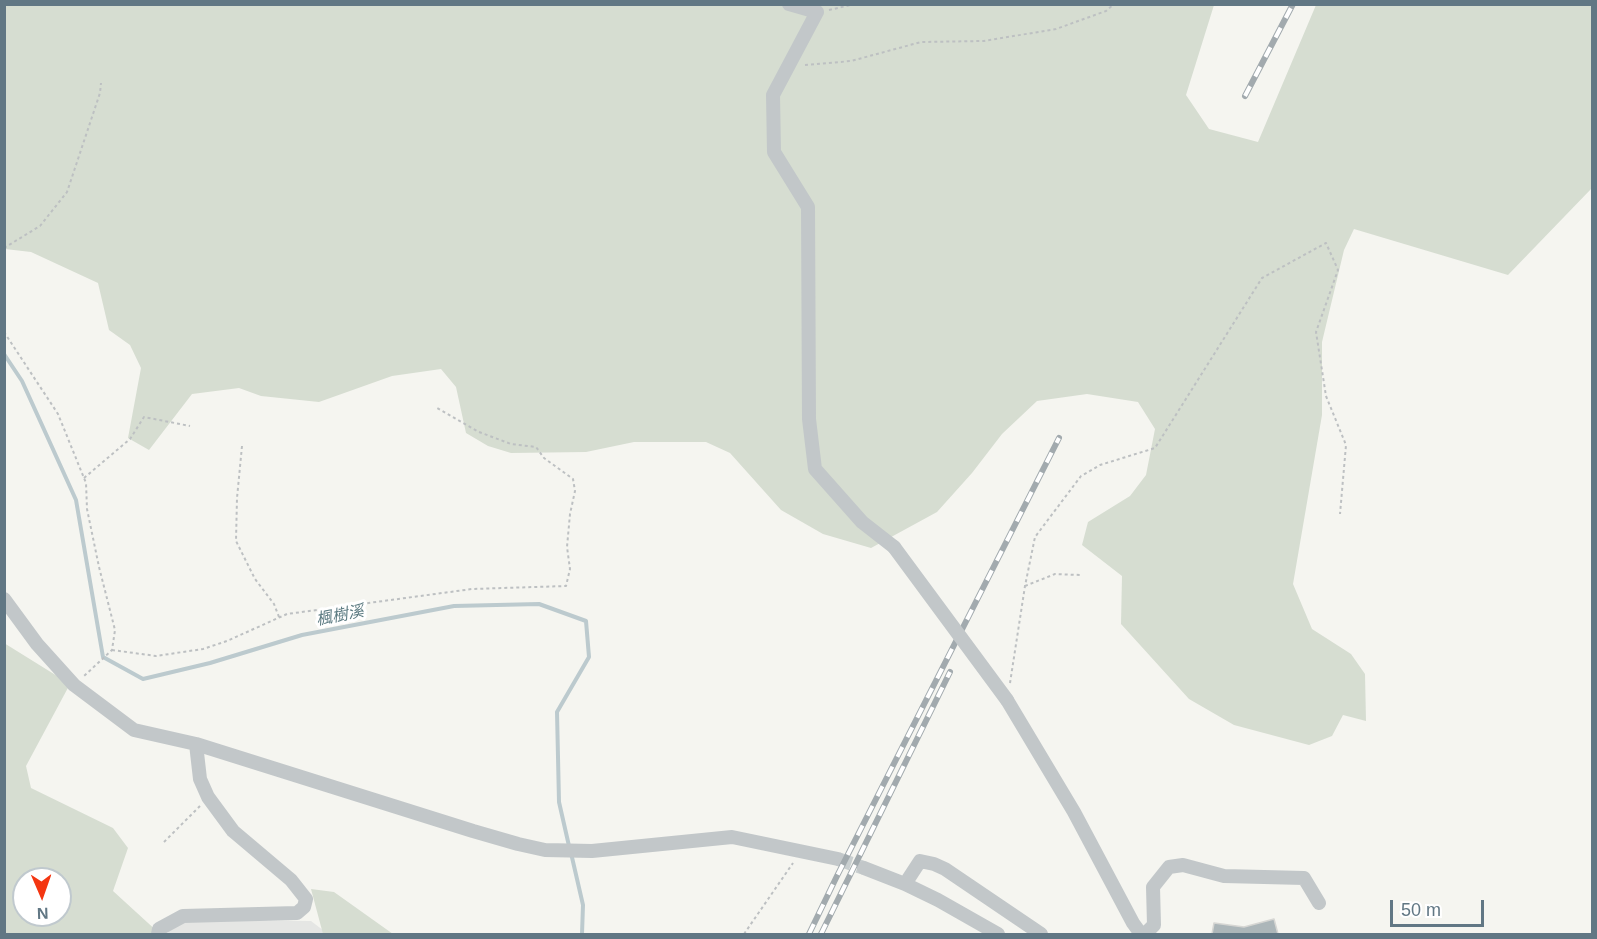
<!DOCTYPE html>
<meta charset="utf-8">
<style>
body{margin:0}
#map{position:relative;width:1597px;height:939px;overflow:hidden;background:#f5f5f0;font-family:Arial,sans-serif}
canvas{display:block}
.frame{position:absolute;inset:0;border:6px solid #617784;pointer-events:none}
.north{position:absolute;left:12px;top:867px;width:60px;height:60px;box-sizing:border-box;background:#fff;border:2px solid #c0c9ce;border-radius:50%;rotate:178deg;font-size:16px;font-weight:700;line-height:24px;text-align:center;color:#617784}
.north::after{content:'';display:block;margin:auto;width:21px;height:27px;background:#f43611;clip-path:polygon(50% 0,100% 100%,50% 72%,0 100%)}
.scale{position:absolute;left:1390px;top:900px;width:94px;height:27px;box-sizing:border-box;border:3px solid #617784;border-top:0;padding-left:8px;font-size:18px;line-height:21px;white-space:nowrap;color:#617784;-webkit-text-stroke:4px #fff;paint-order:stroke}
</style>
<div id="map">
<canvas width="1597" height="939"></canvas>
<div class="frame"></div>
<div class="north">N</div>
<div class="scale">50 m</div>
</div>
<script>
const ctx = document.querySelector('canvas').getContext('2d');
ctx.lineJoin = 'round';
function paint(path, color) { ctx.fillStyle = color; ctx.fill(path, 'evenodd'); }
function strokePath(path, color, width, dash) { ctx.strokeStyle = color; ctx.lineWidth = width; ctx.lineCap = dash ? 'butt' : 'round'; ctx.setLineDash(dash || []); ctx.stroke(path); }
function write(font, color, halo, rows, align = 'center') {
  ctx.font = font + ' Arial,"Noto Sans TC",sans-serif'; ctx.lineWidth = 6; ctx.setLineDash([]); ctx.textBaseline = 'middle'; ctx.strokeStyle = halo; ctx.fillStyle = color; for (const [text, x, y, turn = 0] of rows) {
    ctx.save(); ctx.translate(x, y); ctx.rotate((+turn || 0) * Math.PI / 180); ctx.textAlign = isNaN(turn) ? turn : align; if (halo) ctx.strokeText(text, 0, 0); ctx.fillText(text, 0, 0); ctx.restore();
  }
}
paint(new Path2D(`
 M183 920 311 921 328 934H167L168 931Z`), '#e5e6e4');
paint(new Path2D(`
 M4 5H1214L1186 95 1209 129 1258 142 1316 5H1592V188L1508 275 1354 229 1344 250 1322 342V415L1293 584 1312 629 1351 654 1365 674 1366 721 1343 715 1332 736 1309 745 1234 725 1189 699 1121 624 1122 576 1082 545 1088 522 1130 496 1146 475 1155 429 1138 402 1087 394 1037 401 1002 434 972 473 937 512 871 548 823 534 781 510 730 453 706 442H634L586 452 511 453 488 446 466 433 456 387 441 369 392 376 319 402 261 396 239 388 192 394 149 450 128 438 141 368 130 345 109 330 98 283 31 252 5 249Z
 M4 643 70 684 26 766 31 788 113 828 128 848 113 891 159 933 158 934H5ZM24 879H60V915H24Z
 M311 889 334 892 393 934H323Z`), '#d6ddd1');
strokePath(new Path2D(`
 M4 354 22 381 76 500 103 657 143 679 210 663 302 635 454 606 539 604 586 621 589 657 557 712 559 802 569 846
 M571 853 583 905 582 934`), '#bccace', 4);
const building = new Path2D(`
 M1274 919 1278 934H1212L1214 923 1244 927Z`);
paint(building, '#acb6b9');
strokePath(building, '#d6d6d3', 1.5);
strokePath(new Path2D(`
 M838 859 864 868`), '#c9cfd0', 14, [14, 7]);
strokePath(new Path2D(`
 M829 10 855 4
 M805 65 851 61 921 42 984 41 1056 29 1106 11 1114 4
 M4 248 40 226 67 192 100 93 101 83
 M4 332 58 414 86 483 87 509 99 567 115 630 112 650 84 676
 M242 446 237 498 236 541 255 579 274 604 279 617
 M84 478 130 439 144 417 190 426
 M1025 586 1055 574 1080 575
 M112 650 156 656 203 649 227 641 287 614 472 589 566 586 570 569 567 547 570 514 575 491 573 479 544 458 536 447 511 444 479 432 437 408
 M1010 683 1025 586 1035 537 1081 476 1100 465 1155 448 1262 278 1326 243 1338 270 1316 332 1326 396 1346 445 1340 514
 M164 842 200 806
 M744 934 793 863`), '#bdc0c2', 2, [3, 3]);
strokePath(new Path2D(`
 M789 4 817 12 773 95 774 152 808 207 809 419 815 469 862 522 894 547
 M4 599 37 644 74 685 134 730 196 744 473 831 518 844 545 850 592 851 732 837 838 859
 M1007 700 1074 812 1133 923 1141 934
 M864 868 905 884 938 900 998 934
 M905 884 920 861 934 864 945 869 1041 934
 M158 934 159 929 183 916 297 913 304 907 306 899 291 880 233 831 208 797 200 779 196 744
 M1145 934 1154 925 1153 887 1169 867 1183 865 1224 876 1304 878 1319 903`), '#c2c7c9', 14);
const rail = new Path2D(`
 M1245 96 1293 4
 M809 934 837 876 1059 438
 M821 934 950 672`);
strokePath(rail, '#a2aaae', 6);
strokePath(rail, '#fff', 4, [11]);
strokePath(new Path2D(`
 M894 547 1007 700`), '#c2c7c9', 14);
write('italic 16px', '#5c7b82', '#fff', [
 ["楓樹溪",340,616,-11]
]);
</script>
